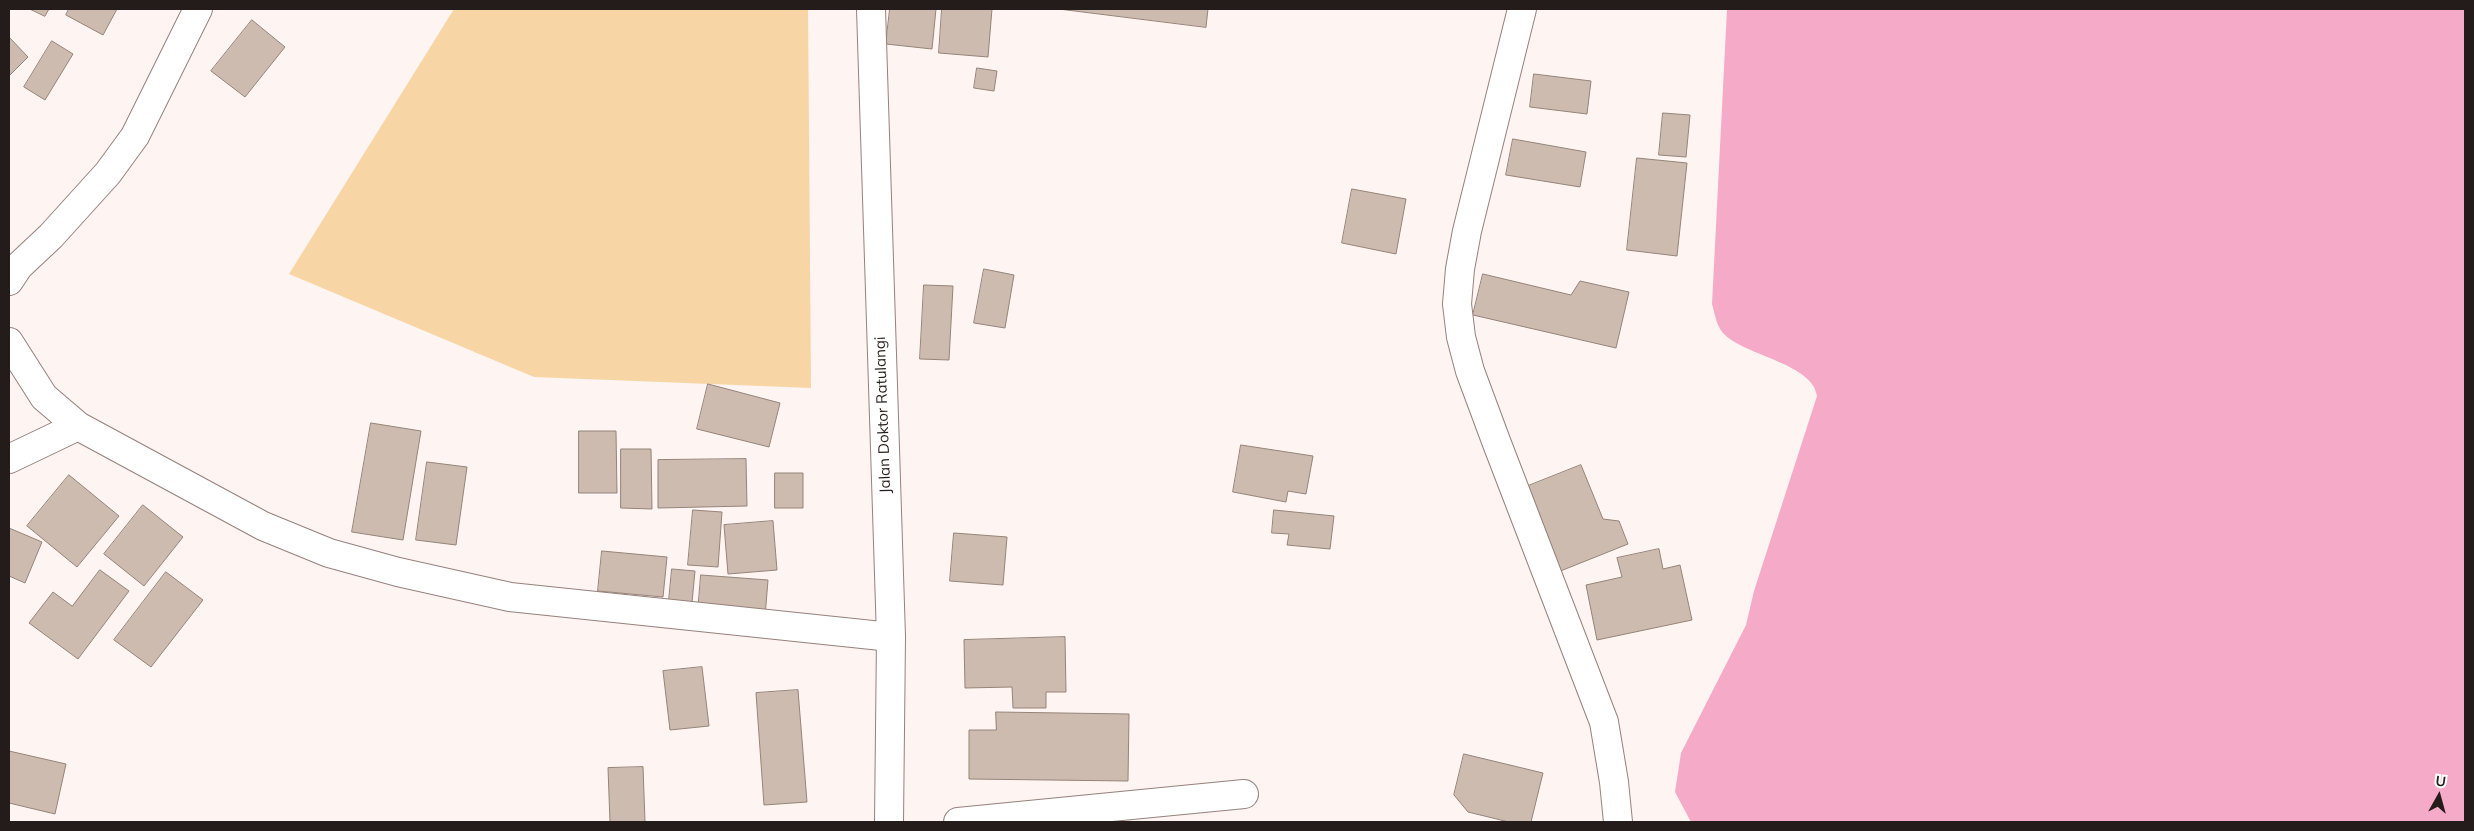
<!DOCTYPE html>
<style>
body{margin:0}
#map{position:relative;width:2474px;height:831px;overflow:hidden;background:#fef4f2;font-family:Mulish,sans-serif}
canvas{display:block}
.frame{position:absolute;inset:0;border:10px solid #241c1a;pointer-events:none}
.north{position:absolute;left:2414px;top:771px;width:50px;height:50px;-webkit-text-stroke:4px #fff;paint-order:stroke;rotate:7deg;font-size:14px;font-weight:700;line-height:20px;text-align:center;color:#241c1a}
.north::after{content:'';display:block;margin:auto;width:18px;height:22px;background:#241c1a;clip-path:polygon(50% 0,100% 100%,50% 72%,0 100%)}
</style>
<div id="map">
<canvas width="2474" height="831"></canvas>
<div class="frame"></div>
<div class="north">U</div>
</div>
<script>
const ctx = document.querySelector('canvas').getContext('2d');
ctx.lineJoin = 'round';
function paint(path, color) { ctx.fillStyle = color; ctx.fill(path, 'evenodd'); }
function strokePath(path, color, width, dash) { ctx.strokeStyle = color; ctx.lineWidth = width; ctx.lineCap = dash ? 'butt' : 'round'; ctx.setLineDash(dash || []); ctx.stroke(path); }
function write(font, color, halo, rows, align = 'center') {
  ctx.font = font + ' Mulish,sans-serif'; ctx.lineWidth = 4; ctx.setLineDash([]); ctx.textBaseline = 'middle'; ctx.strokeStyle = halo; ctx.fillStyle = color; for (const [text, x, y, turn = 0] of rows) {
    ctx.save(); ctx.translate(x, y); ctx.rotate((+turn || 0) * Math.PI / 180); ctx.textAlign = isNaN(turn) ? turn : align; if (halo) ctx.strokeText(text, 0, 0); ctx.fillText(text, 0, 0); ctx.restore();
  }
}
paint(new Path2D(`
 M454 9H808L811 388 534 377 289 274Z`), '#f8d5a4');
paint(new Path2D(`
 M1727 9H2465V822H1691L1675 792 1681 753 1746 625 1754 591 1817 396C1813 363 1744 356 1723 333 1716 325 1715 314 1712 304Z`), '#f5aac8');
const building = new Path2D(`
 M30 9H49L45 16Z
 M69 9H117L103 35 66 15Z
 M890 9H936L932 49 886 44Z
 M942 9H992L988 57 939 53Z
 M1059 9H1208L1206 27Z
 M252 20 285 47 245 97 211 71Z
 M9 37 28 57 9 76Z
 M52 41 73 54 45 100 24 87Z
 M977 68 997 71 994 91 974 88Z
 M1534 74 1591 81 1587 114 1530 107Z
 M1663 113 1690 115 1686 157 1659 155Z
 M1513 139 1586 152 1580 187 1506 175Z
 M1637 158 1687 163 1677 256 1627 250Z
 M1352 189 1406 199 1396 254 1342 243Z
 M984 269 1014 275 1005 328 974 323Z
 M1483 274 1571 295 1580 281 1629 292 1616 348 1473 315Z
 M924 285 953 286 949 360 920 359Z
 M708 384 780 403 769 447 697 429Z
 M371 423 421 431 403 540 352 532Z
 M579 431H616L617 493H579Z
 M1241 445 1313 456 1306 494 1288 491 1286 502 1233 492Z
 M621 449H651L652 509 621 508Z
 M746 459 747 506 658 508V460Z
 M427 462 467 467 456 545 416 540Z
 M1581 465 1603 519 1619 521 1628 544 1558 572 1523 488Z
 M775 473H803V508H775Z
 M69 475 119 516 77 567 27 526Z
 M143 505 183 537 144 586 104 554Z
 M693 510 722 512 718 567 688 565Z
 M1274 510 1334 516 1330 549 1287 545 1289 534 1272 533Z
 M773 521 777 570 728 574 724 525Z
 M9 528 42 542 25 583 9 576Z
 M954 533 1007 537 1003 585 950 581Z
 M1659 549 1663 569 1680 565 1692 620 1597 640 1586 585 1622 577 1617 558Z
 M602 551 667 557 663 597 598 591Z
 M672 569 695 571 691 613 668 611Z
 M100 570 129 591 78 659 29 623 53 592 72 606Z
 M166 572 203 600 151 667 114 640Z
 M701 575 768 580 765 617 698 612Z
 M1065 637 1066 692H1046V708H1013L1012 687 965 688 964 640Z
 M702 667 709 726 670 730 663 671Z
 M798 690 807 802 764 805 756 693Z
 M996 712 1129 714 1128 781 969 779V730H996Z
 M9 751 66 764 55 814 9 803Z
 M1464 754 1543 773 1531 822H1509L1468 812 1454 795Z
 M643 767 645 822H610L608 768Z`);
paint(building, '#cebbaf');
strokePath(building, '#958378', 1);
const minor = new Path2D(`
 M1522 9 1467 231 1460 269 1457 304 1461 337 1470 371 1496 441 1604 722 1614 782 1618 822
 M9 281 19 266 51 236 108 173 135 136 198 9
 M9 342 44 397 78 426 263 526 329 553 398 572 510 597 891 637
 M9 459 78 426
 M958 822 1244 794`);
const trunk = new Path2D(`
 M871 9 891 637 889 822`);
strokePath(minor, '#96817c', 30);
strokePath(trunk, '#96817c', 30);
strokePath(minor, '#fff', 28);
strokePath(trunk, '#fff', 28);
write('15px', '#241c1a', '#fff', [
 ["Jalan Doktor Ratulangi",883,415,-92]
]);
</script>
